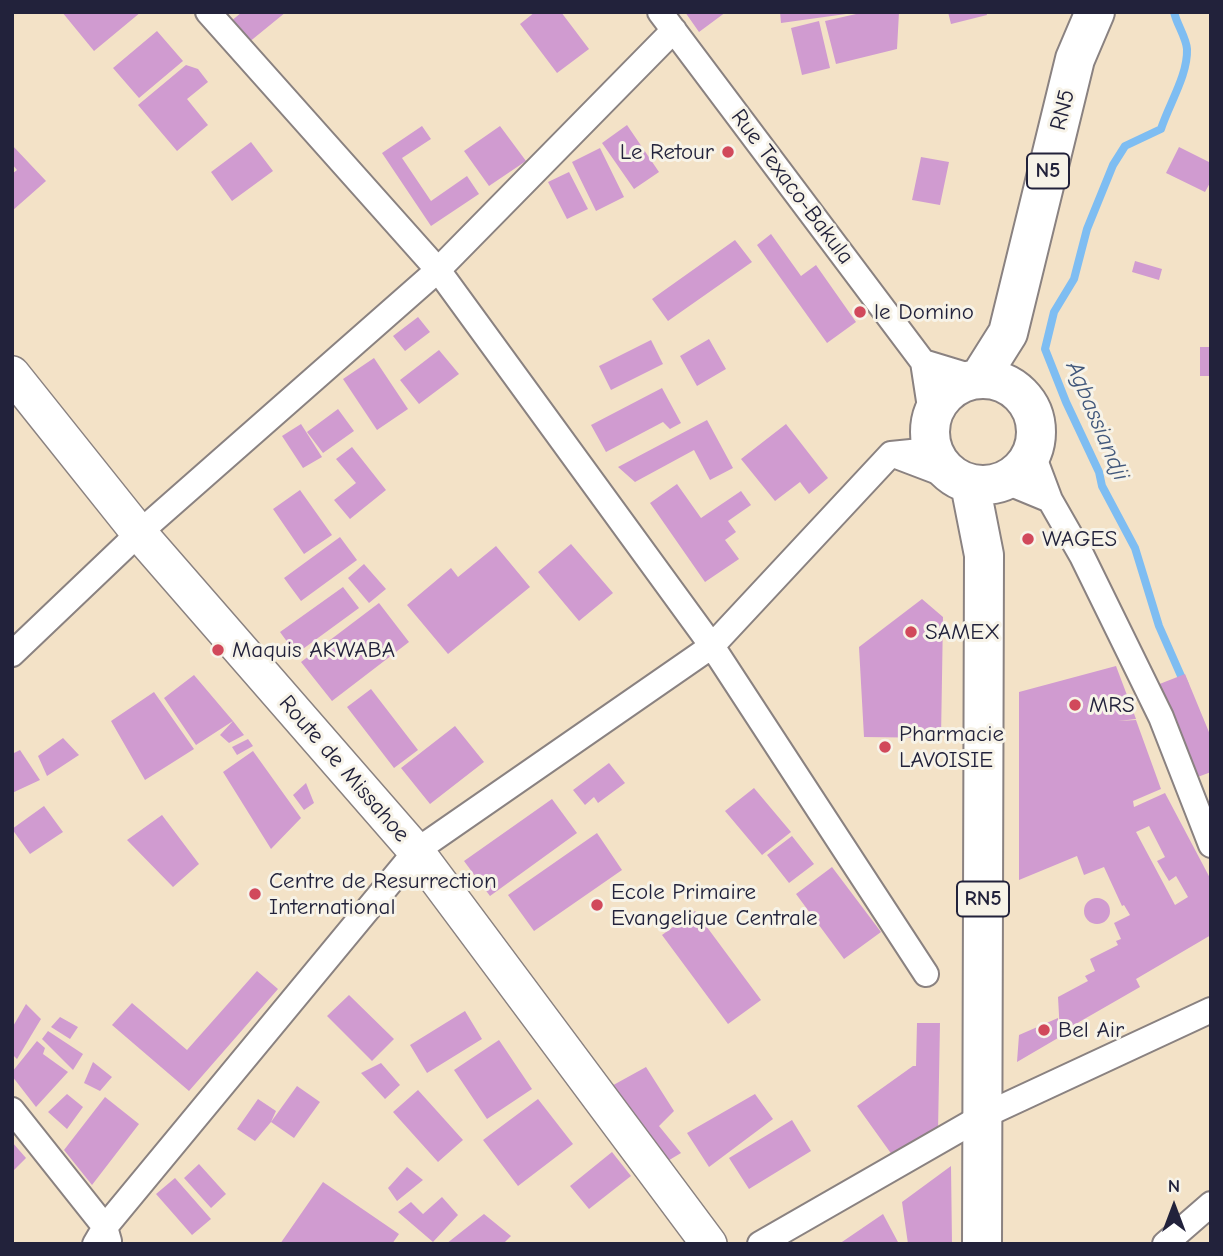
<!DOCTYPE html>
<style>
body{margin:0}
#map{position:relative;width:1223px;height:1256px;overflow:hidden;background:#f3e2c7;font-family:"Comic Neue",sans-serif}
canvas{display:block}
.frame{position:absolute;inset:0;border:14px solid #22223b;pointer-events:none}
.north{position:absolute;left:1139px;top:1172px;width:70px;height:70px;-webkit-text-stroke:5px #f7f3e8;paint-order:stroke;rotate:0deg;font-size:19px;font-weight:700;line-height:28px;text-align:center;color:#22223b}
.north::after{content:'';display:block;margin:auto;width:24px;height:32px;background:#22223b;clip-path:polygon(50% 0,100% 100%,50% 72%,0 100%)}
</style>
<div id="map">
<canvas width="1223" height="1256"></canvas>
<div class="frame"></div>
<div class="north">N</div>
</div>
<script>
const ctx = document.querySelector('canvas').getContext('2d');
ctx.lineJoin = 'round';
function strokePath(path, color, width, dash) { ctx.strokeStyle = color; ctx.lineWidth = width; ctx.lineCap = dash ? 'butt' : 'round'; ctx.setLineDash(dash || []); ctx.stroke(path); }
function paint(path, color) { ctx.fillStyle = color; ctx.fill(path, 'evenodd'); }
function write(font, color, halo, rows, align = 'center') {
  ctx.font = font + ' "Comic Neue",sans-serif'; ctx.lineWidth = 6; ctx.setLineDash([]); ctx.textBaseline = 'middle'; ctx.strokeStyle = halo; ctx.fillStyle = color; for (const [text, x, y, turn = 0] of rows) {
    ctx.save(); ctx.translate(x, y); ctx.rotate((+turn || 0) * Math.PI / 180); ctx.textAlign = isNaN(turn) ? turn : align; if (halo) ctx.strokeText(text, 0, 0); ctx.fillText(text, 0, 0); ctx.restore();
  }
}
strokePath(new Path2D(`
 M1174 12C1177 25 1186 37 1187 49 1188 75 1169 104 1161 129L1125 146 1113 165 1087 229 1074 279 1054 312 1045 349 1066 402 1099 472 1102 486 1135 548 1159 626 1185 685`), '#7ebdf2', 8);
paint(new Path2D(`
 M62 12H141L94 51Z
 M242 12H286L248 43 230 22Z
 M535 12H561L589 49 557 73 520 24Z
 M685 12H726L699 32Z
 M780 12H846V14L781 23Z
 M865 12H899L897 49 836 64 825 21Z
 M948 12H986L987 15 951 24Z
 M819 21 830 68 802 75 791 28Z
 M157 31 183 61 139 98 113 68Z
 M186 65 198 69 208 82 187 99 208 125 177 151 138 105Z
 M627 125 659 172 634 189 602 143Z
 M422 126 431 139 402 158 431 201 467 176 479 194 431 226 382 153Z
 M500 126 526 161 489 186 464 151Z
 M251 142 273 171 232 201 211 172Z
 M12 145 46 181 12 211V174L17 170 12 164Z
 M1179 147 1211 163V181L1205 192 1166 173Z
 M600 148 624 197 596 211 572 162Z
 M921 157 949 162 940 205 912 200Z
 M569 172 588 209 567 219 548 182Z
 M771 234 801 276 816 265 856 322 827 343 757 245Z
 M735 240 752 262 668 321 652 299Z
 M1135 261 1162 269 1159 280 1132 272Z
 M418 317 430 332 405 351 393 336Z
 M709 339 726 369 697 386 680 356Z
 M651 340 663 364 611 390 599 366Z
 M1200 347H1211V376H1200Z
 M439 350 459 374 419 404 400 380Z
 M374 358 408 409 377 430 343 379Z
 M662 388 681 423 670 429 663 422 606 452 591 425Z
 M338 409 354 431 323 453 307 432Z
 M707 420 733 468 710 480 694 450 635 482 618 467Z
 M301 424 322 457 303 468 282 436Z
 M786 424 828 478 809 494 800 482 775 501 741 459Z
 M352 447 386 490 350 519 334 500 356 483 336 459Z
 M677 484 701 518 741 491 751 505 728 521 736 532 725 540 739 559 705 582 650 503Z
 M300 490 332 535 304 554 273 509Z
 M340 537 357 560 301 601 284 578Z
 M571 544 613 593 579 621 538 572Z
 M496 546 530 587 448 654 407 605 451 568 458 577Z
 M364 564 386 589 369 603 348 578Z
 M343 587 359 608 296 654 280 632Z
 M922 599 943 617 941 738 864 737 859 647Z
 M379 603 409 642 332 701 301 662Z
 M1116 666 1136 719 1118 721 1136 720 1161 789 1133 801 1134 807 1165 793 1211 880V935L1136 979 1140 987 1060 1033 1058 997 1088 981 1085 976 1095 971 1090 959 1118 945 1116 941 1121 939 1114 923 1130 915 1124 905 1122 906 1104 867 1084 875 1077 856 1019 880V692ZM1149 826 1165 857 1157 861 1169 881 1176 876 1188 897 1175 905 1136 832Z
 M1185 674 1211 737V772L1195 778 1157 685Z
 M194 675 233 721 244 735 229 743 220 735 233 721 196 745 164 698Z
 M371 689 418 750 394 768 347 707Z
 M154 692 194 749 145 780 111 721Z
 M455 726 484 762 430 804 401 768Z
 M63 738 79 755 47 776 38 756Z
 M248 739 253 746 237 755 232 747Z
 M20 750 40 780 12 793V754Z
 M253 751 301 818 271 849 223 772Z
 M609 763 625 783 598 803 594 797 585 805 573 790Z
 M306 783 314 803 304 810 293 795Z
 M754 788 791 832 762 855 725 811Z
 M552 799 577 833 490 896 464 861Z
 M44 806 63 832 30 854 12 829Z
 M162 815 199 864 173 887 127 840Z
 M597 833 622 870 534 931 508 895Z
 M792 836 814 864 789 883 767 855Z
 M832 867 881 932 844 959 796 894Z
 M1084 911a13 13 0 1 1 26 0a13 13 0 1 1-26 0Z
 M695 911 761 1000 728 1024 662 935Z
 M257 971 278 989 189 1091 112 1025 132 1003 187 1050Z
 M349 995 394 1039 372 1061 327 1016Z
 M26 1004 41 1019 17 1059 12 1054V1028Z
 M465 1011 482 1039 427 1073 410 1045Z
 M60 1017 78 1027 70 1039 51 1027Z
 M1058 1018V1038L1017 1062 1019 1035Z
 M917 1023H940L938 1131 895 1159 857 1106 913 1066H916Z
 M48 1031 83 1054 73 1070 42 1039Z
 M499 1040 532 1089 487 1119 454 1070Z
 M37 1041 45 1048 43 1054 68 1072 36 1107 12 1076V1072Z
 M93 1062 112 1077 100 1091 84 1083Z
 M381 1063 400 1085 385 1099 361 1073Z
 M646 1067 674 1111 659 1126 681 1153 666 1162 608 1088Z
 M297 1086 320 1102 294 1138 271 1122Z
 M418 1090 463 1140 438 1162 393 1112Z
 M67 1094 83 1107 67 1129 48 1112Z
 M755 1094 773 1119 709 1167 687 1133Z
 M105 1097 139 1124 92 1185 64 1150Z
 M258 1099 276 1111 271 1122 255 1141 237 1129Z
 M538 1099 573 1144 518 1186 483 1140Z
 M792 1120 811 1151 749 1189 729 1158Z
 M12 1142 26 1158 14 1170 12 1169Z
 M612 1152 631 1176 589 1209 570 1186Z
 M199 1164 226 1194 211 1208 184 1178Z
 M951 1166 952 1244H908L902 1202Z
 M407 1167 423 1180 397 1201 388 1188Z
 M175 1178 211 1219 192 1235 156 1194Z
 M323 1182 399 1234 392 1244H280Z
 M442 1197 458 1215 433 1242 398 1212 411 1202 423 1214Z
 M484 1214 511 1236 503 1244H446Z
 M883 1214 899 1244H839Z`), '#d09bd0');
const minor = new Path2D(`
 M208 12 438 270 712 646 926 974
 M660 12 923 362 931 414
 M923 362 979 379
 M931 450 891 454 970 484
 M1004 481 1050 500 1032 452
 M1050 500 1082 556 1161 717 1211 845
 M12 654 139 533 438 270 674 30
 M12 1110 105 1227 109 1241
 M95 1244 105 1227 416 851 712 646 891 454
 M760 1244 983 1116 1211 1010
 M1165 1244 1211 1204`);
const secondary = new Path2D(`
 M12 374 139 533 416 851 709 1244`);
const primary = new Path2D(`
 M930 432a53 53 0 1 1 106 0a53 53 0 1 1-106 0Z
 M979 379 1008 333 1075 59 1095 12
 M970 484 984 555 982 1244`);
strokePath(minor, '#8a8281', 28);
strokePath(secondary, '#8a8281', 38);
strokePath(primary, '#8a8281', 42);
strokePath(minor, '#fff', 24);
strokePath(secondary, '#fff', 35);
strokePath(primary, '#fff', 38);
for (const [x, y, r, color] of [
 [728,152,7,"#d1495b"],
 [860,312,7,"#d1495b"],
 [1028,539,7,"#d1495b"],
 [911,632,7,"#d1495b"],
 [218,650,7,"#d1495b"],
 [1075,705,7,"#d1495b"],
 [885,747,7,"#d1495b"],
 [255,894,7,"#d1495b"],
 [597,905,7,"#d1495b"],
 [1044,1030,7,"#d1495b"]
]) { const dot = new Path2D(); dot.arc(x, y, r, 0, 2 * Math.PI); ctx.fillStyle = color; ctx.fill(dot); strokePath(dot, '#f7f3e8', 2.5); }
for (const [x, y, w] of [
 [1048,171,42],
 [983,899,52]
]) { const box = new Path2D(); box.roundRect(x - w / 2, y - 17.5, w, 35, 5); ctx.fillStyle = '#f7f3e8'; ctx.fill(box); strokePath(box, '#22223b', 2); }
write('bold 21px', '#22223b', null, [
 ["N5",1048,171],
 ["RN5",983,899]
]);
write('23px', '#22223b', '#f7f3e8', [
 ["RN5",1063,110,-76],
 ["Rue Texaco-Bakula",792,187,53],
 ["Route de Missahoe",344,769,49]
]);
write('23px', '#22223b', '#f7f3e8', [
 ["Le Retour",714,152,"right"],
 ["le Domino",874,312],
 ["WAGES",1042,539],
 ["SAMEX",925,632],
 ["Maquis AKWABA",232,650],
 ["MRS",1089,705],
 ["Pharmacie",899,734],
 ["LAVOISIE",899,760],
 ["Centre de Resurrection",269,881],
 ["International",269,907],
 ["Ecole Primaire",611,892],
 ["Evangelique Centrale",611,918],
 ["Bel Air",1058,1030]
], 'left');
write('italic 24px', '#42587b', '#f7f3e8', [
 ["Agbassiandji",1097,421,67]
]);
</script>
